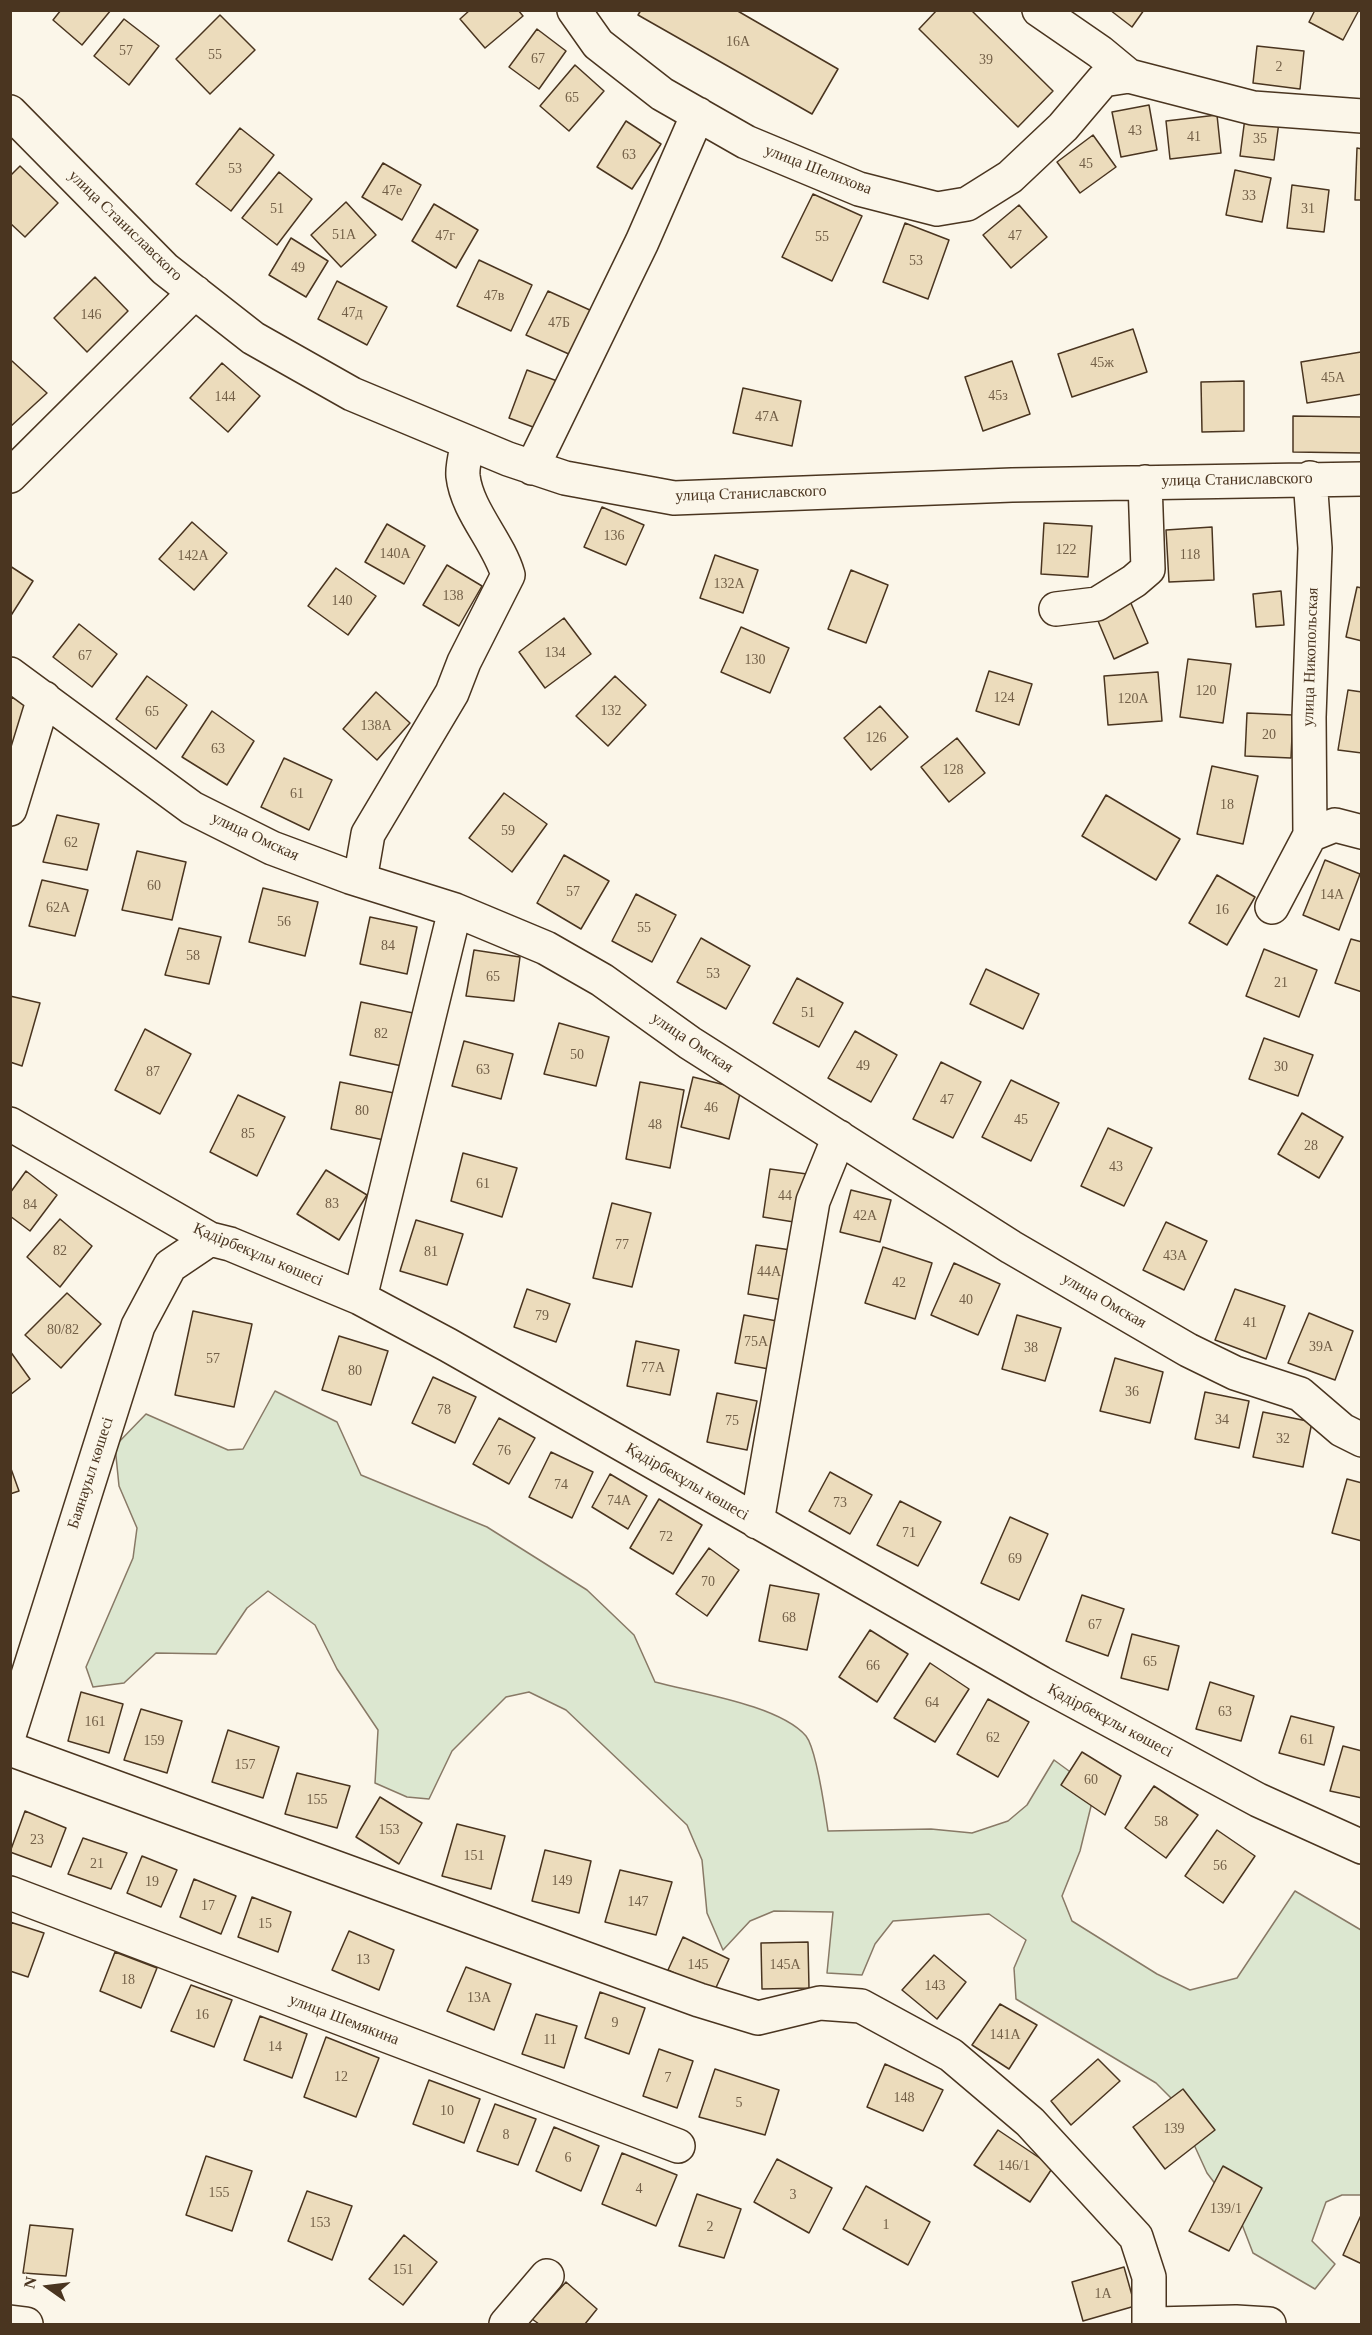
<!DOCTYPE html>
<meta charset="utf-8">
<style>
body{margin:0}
#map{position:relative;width:1372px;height:2335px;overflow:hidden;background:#fbf6e9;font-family:Georgia,serif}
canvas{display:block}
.frame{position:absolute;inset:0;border:12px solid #4a3520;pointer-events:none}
.north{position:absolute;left:18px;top:2257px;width:60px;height:60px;-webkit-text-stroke:4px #fbf6e9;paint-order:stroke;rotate:284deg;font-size:16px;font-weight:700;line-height:24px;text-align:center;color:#4a3520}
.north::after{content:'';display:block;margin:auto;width:21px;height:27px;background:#4a3520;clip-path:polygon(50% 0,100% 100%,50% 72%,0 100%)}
</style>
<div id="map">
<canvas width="1372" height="2335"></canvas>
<div class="frame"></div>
<div class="north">N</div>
</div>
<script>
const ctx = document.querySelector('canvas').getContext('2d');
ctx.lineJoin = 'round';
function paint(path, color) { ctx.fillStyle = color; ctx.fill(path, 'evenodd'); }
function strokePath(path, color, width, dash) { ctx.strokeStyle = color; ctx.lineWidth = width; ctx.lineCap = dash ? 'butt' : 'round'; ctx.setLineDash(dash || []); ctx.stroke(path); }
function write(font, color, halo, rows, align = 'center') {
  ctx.font = font + ' Georgia,serif'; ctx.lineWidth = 4.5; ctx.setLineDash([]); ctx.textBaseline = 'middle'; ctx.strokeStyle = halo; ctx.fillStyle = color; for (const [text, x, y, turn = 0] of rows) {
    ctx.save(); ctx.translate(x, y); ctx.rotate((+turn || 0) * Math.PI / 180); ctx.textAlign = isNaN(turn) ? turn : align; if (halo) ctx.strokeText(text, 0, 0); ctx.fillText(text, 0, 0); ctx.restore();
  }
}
const green = new Path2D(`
 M275 1391 337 1422 361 1475 487 1527 587 1590 634 1635 655 1682C696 1693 779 1705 806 1736 817 1750 825 1811 828 1831L931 1829 972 1833 1008 1821 1027 1805 1054 1760 1095 1790 1080 1851 1062 1896 1072 1921 1157 1974 1190 1990 1237 1978 1295 1891 1361 1930V2195H1342L1326 2202 1312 2241 1335 2264 1315 2289 1253 2253 1238 2214 1207 2173 1174 2101 1156 2083 1016 1999 1014 1968 1026 1940 989 1914 893 1921 875 1944 862 1975 827 1973 833 1912 774 1911 750 1921 723 1950 707 1913 702 1860 687 1825 566 1710 529 1692 506 1697 452 1751 429 1799 407 1797 375 1783 378 1730 337 1669 315 1625 268 1591 247 1608 216 1654 156 1653 124 1683 93 1687 86 1667 133 1558 137 1528 119 1486 115 1446 146 1414 228 1450 243 1449Z`);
paint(green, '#dce7d0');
strokePath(green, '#887966', 1.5);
const building = new Path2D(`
 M61 10H111L82 45 53 20Z
 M470 10H518L523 16 485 48 460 19Z
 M641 10H736L838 69 812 114 638 15Z
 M937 10H971L1053 91 1018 127 919 29Z
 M1110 10H1144L1132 27Z
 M1315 10H1359L1343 40 1309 22Z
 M220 15 255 50 210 94 176 59Z
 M124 19 159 46 129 85 94 56Z
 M537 29 566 51 539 89 509 67Z
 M1257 46 1304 51 1300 89 1253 83Z
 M575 65 604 91 569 131 540 106Z
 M1149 105 1157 150 1121 157 1112 112Z
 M1217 115 1221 153 1170 159 1166 121Z
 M1245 118 1279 122 1274 160 1240 156Z
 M626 121 661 144 632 189 597 167Z
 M240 128 274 155 231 211 196 184Z
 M1093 135 1116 167 1080 193 1057 162Z
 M1357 148 1362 149V200H1355Z
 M383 163 421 185 402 220 362 197Z
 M20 166 58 203 25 237 10 223V176Z
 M1235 170 1271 178 1262 222 1226 215Z
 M279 172 312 199 277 245 242 218Z
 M1292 185 1329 190 1324 232 1287 228Z
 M813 194 862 216 832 281 782 257Z
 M346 202 376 235 341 267 311 235Z
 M434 204 478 230 456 268 412 241Z
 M1019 205 1047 237 1011 268 983 235Z
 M905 223 949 240 928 299 883 282Z
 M291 238 328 261 306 297 269 275Z
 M479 260 532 285 511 331 457 306Z
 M95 277 128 311 87 352 54 318Z
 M337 281 387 307 367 345 318 319Z
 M548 291 592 311 571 355 526 335Z
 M1133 329 1147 372 1072 397 1058 354Z
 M1361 352 1362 394 1307 403 1301 362Z
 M12 361 47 393 10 427V363Z
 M1012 361 1030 414 983 431 965 377Z
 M222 363 260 396 228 432 190 398Z
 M527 370 560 382 541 430 509 418Z
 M1244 381V431L1202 432 1201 382Z
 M743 388 801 401 792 446 733 433Z
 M1293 416 1362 417V453L1293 452Z
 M602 507 644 525 626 565 584 547Z
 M192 522 227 553 194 590 159 559Z
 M1044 523 1092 526 1088 577 1041 574Z
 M387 524 425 546 404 584 365 562Z
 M1212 527 1214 580 1169 582 1166 530Z
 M715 555 758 570 743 613 700 598Z
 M447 565 482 586 459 626 423 605Z
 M10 566 33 581 10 617Z
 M336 568 376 596 348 635 308 606Z
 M851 570 888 585 866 643 828 629Z
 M1357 587 1362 588V641L1346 637Z
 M1281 591 1284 625 1256 627 1253 594Z
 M1130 601 1148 643 1114 659 1096 616Z
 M564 618 591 654 545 688 519 652Z
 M79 624 117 654 92 687 53 657Z
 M741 627 789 648 770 693 721 672Z
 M1188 659 1231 664 1223 723 1180 717Z
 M989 671 1032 684 1019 725 976 711Z
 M1158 672 1162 721 1108 725 1104 676Z
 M147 676 187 705 156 749 116 719Z
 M615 676 646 705 608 746 576 716Z
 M1348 690 1362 692V753L1338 750Z
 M376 692 410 723 377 760 343 729Z
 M10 697 28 703 13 751H10Z
 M880 706 908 737 871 770 844 738Z
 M212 711 254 741 227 785 182 757Z
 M1247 713 1293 715 1291 758 1245 756Z
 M957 738 985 773 949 802 921 767Z
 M284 758 332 780 309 830 261 807Z
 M1212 766 1258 776 1243 844 1197 834Z
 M504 793 547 824 512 872 469 838Z
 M1106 795 1180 839 1156 880 1082 836Z
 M57 815 99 824 87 870 43 862Z
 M137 851 186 862 172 920 122 910Z
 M564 855 609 881 581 929 537 903Z
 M1325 860 1360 874 1339 930 1303 915Z
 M1217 875 1255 897 1227 945 1189 923Z
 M42 880 88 890 75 936 29 926Z
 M263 888 318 902 305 956 249 942Z
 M636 894 676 915 652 962 612 941Z
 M370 917 417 927 407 974 360 964Z
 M179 928 221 937 209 984 165 975Z
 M701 938 750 966 726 1009 677 982Z
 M1351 939 1362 942V992L1335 983Z
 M1264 949 1317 970 1299 1017 1246 996Z
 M474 950 520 957 514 1001 466 996Z
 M986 969 1039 994 1023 1029 970 1004Z
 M797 978 843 1003 819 1047 773 1023Z
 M10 996 40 1003 22 1066 10 1062Z
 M361 1002 413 1013 402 1066 350 1055Z
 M559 1023 609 1037 596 1086 544 1074Z
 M145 1029 191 1054 160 1114 115 1090Z
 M855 1031 897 1055 871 1102 828 1078Z
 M1264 1038 1313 1055 1298 1096 1249 1079Z
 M464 1041 513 1054 501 1099 452 1086Z
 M941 1062 981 1082 953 1138 913 1119Z
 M693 1077 741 1089 729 1139 681 1127Z
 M1011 1080 1059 1103 1031 1161 982 1137Z
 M340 1082 394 1093 384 1140 331 1129Z
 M640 1082 684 1090 670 1168 626 1159Z
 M238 1095 285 1117 257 1176 210 1152Z
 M1302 1113 1343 1137 1319 1178 1278 1154Z
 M1108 1128 1152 1148 1124 1206 1081 1186Z
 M463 1153 517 1168 502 1217 451 1201Z
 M770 1169 807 1174 800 1223 763 1217Z
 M326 1170 367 1195 339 1240 297 1214Z
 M26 1171 57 1195 30 1231 10 1216V1193Z
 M851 1190 891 1200 880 1242 840 1232Z
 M612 1203 651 1213 632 1287 593 1278Z
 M60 1219 92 1246 60 1287 27 1257Z
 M416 1220 463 1234 447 1285 400 1271Z
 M1166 1222 1207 1241 1184 1290 1143 1270Z
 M756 1245 791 1250 783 1300 748 1294Z
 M883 1247 932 1263 915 1319 865 1303Z
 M954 1263 1000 1284 978 1335 931 1315Z
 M527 1289 570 1304 556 1342 514 1327Z
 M1235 1289 1285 1306 1266 1359 1215 1340Z
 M67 1293 101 1324 61 1368 25 1335Z
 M193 1311 252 1324 234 1407 175 1395Z
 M1309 1313 1353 1331 1335 1380 1288 1363Z
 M744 1315 777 1321 769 1369 735 1363Z
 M1017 1315 1061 1328 1045 1381 1002 1369Z
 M339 1336 388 1351 371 1405 322 1390Z
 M636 1341 679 1350 670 1395 627 1386Z
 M10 1351 30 1379 10 1395Z
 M1115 1358 1163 1372 1150 1423 1100 1411Z
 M433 1377 476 1397 455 1443 412 1423Z
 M1205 1392 1249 1401 1239 1448 1195 1439Z
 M717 1393 757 1401 747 1450 707 1442Z
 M1263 1412 1312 1422 1303 1467 1253 1457Z
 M499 1418 535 1438 509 1484 473 1464Z
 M551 1452 593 1472 572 1518 529 1497Z
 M10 1466 19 1491 10 1494Z
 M830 1472 872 1495 850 1534 809 1511Z
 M610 1474 647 1496 628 1529 592 1507Z
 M1347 1479 1362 1483V1541L1332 1533Z
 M659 1499 702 1525 673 1574 630 1548Z
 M900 1501 941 1522 918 1566 877 1545Z
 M1010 1517 1048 1534 1019 1600 981 1583Z
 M709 1548 739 1570 707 1616 676 1594Z
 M770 1585 819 1594 807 1650 759 1641Z
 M1082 1595 1124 1609 1108 1656 1066 1641Z
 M870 1630 908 1654 877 1702 839 1677Z
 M1132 1634 1179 1646 1168 1690 1121 1678Z
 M930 1663 969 1689 935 1742 894 1718Z
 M1210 1682 1254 1696 1241 1741 1196 1729Z
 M81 1692 123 1704 109 1753 68 1741Z
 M988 1699 1029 1722 998 1777 957 1754Z
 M141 1709 182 1721 167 1773 124 1760Z
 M1291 1716 1334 1727 1324 1765 1279 1753Z
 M228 1730 279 1747 263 1798 212 1782Z
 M1343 1746 1362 1751V1798L1330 1791Z
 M1082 1752 1121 1776 1105 1815 1061 1785Z
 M297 1773 350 1786 337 1828 285 1814Z
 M1154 1786 1198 1815 1166 1858 1125 1828Z
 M380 1797 422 1823 399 1864 356 1837Z
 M25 1811 66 1828 51 1867 10 1852Z
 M457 1824 505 1836 491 1889 442 1876Z
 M1217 1830 1255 1856 1223 1903 1185 1876Z
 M83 1838 127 1853 111 1889 68 1874Z
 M545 1850 591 1861 579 1913 532 1901Z
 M142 1856 177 1870 161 1907 127 1893Z
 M620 1870 672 1882 656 1935 605 1922Z
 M194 1879 236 1896 221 1934 180 1917Z
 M252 1897 291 1912 278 1952 238 1937Z
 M10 1922 44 1933 28 1977 10 1971Z
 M349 1931 394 1950 379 1990 332 1970Z
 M683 1937 729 1959 714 1992 668 1970Z
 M808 1942 809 1988 762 1989 761 1943Z
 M115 1952 157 1968 141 2008 100 1991Z
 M934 1955 966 1982 937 2019 902 1990Z
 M466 1967 511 1984 494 2030 447 2011Z
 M191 1985 232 2000 214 2047 171 2031Z
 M600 1992 645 2008 629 2054 585 2038Z
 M1000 2004 1037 2025 1009 2069 972 2045Z
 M536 2014 577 2026 564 2068 522 2054Z
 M260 2016 307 2034 292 2078 244 2060Z
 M326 2037 379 2058 356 2117 304 2097Z
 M659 2049 693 2061 677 2108 643 2096Z
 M1098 2059 1120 2081 1071 2125 1051 2101Z
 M885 2064 943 2090 923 2131 867 2107Z
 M715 2069 779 2090 765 2135 699 2117Z
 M429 2080 480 2099 464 2143 413 2124Z
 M1183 2089 1215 2130 1165 2169 1133 2127Z
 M495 2104 536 2119 518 2165 477 2151Z
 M554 2127 599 2146 581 2191 536 2171Z
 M998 2130 1053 2167 1030 2202 974 2165Z
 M622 2153 677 2175 656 2226 602 2204Z
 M206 2156 252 2171 232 2231 186 2215Z
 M777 2159 832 2188 809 2233 754 2202Z
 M1223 2166 1262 2188 1229 2251 1189 2231Z
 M866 2186 930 2222 908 2265 843 2229Z
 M307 2191 352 2206 332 2260 288 2241Z
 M697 2194 741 2209 724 2258 679 2246Z
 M1362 2213V2264L1343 2255Z
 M30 2225 73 2229 66 2276 23 2273Z
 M404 2235 437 2262 403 2305 369 2279Z
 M1124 2267 1135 2306 1083 2321 1072 2282Z
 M566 2282 597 2309 585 2324H539L532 2319Z`);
paint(building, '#ecdcbc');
strokePath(building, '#4a3520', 1.5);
const minor = new Path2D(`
 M574 10 598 44 662 94 746 142 859 189 937 209 967 204 1010 177 1063 127 1103 80 1129 76 1253 108 1362 116
 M1039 10 1100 52 1129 76
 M10 112 165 269 253 338 352 394 508 459 565 478 674 498 1012 485 1362 479
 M532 468 642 242 698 114
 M10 476 195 292
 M1310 478 1315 548 1309 717 1310 835
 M1056 609 1097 604 1134 581 1148 569 1145 482
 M10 674 192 808 272 848 350 877 455 910 546 948 602 980 690 1043 1011 1247 1188 1350 1235 1373 1300 1394 1342 1430 1362 1440
 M10 809 44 698
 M360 880 368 834 452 693 464 662 508 575C498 541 467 511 463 476 462 465 466 453 468 443
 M1272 907 1310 835 1335 825 1362 832
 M10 1124 210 1239 230 1244 360 1298 448 1345 1041 1683 1258 1800 1362 1847
 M360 1298 455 910
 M757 1522 813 1201 839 1137
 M10 1732 138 1326 170 1266 210 1239
 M10 1749 699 2000 758 2018 820 2003 861 2006 951 2055 1030 2122 1136 2237 1149 2277V2324
 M10 1893 678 2146
 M10 2322 26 2324
 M506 2324 547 2276
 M1155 2324 1236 2322 1269 2324`);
strokePath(minor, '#4a3520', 36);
strokePath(minor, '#fbf6e9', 33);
write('14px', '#725f47', null, [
 ["16А",738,42],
 ["57",126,51],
 ["55",215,55],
 ["67",538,59],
 ["39",986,60],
 ["2",1279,67],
 ["65",572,98],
 ["43",1135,131],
 ["41",1194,137],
 ["35",1260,139],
 ["63",629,155],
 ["45",1086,164],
 ["53",235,169],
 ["47е",392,191],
 ["33",1249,196],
 ["51",277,209],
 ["31",1308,209],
 ["51А",344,235],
 ["47г",445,236],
 ["47",1015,236],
 ["55",822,237],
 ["53",916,261],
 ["49",298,268],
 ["47в",494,296],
 ["47д",352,313],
 ["146",91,315],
 ["47Б",559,323],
 ["45ж",1102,363],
 ["45А",1333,378],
 ["45з",998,396],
 ["144",225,397],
 ["47А",767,417],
 ["136",614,536],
 ["122",1066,550],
 ["140А",395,554],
 ["118",1190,555],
 ["142А",193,556],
 ["132А",729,584],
 ["138",453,596],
 ["140",342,601],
 ["134",555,653],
 ["67",85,656],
 ["130",755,660],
 ["120",1206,691],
 ["124",1004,698],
 ["120А",1133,699],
 ["132",611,711],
 ["65",152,712],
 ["138А",376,726],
 ["20",1269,735],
 ["126",876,738],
 ["63",218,749],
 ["128",953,770],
 ["61",297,794],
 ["18",1227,805],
 ["59",508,831],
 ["62",71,843],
 ["60",154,886],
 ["57",573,892],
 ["14А",1332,895],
 ["62А",58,908],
 ["16",1222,910],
 ["56",284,922],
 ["55",644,928],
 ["84",388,946],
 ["58",193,956],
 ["53",713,974],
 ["65",493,977],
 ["21",1281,983],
 ["51",808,1013],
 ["82",381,1034],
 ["50",577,1055],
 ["49",863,1066],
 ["30",1281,1067],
 ["63",483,1070],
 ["87",153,1072],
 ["47",947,1100],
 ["46",711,1108],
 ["80",362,1111],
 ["45",1021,1120],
 ["48",655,1125],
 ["85",248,1134],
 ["28",1311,1146],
 ["43",1116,1167],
 ["61",483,1184],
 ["44",785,1196],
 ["83",332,1204],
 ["84",30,1205],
 ["42А",865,1216],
 ["77",622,1245],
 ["82",60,1251],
 ["81",431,1252],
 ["43А",1175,1256],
 ["44А",769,1272],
 ["42",899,1283],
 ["40",966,1300],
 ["79",542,1316],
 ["41",1250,1323],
 ["80/82",63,1330],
 ["75А",756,1342],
 ["39А",1321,1347],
 ["38",1031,1348],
 ["57",213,1359],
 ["77А",653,1368],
 ["80",355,1371],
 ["36",1132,1392],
 ["78",444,1410],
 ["34",1222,1420],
 ["75",732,1421],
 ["32",1283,1439],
 ["76",504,1451],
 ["74",561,1485],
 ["74А",619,1501],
 ["73",840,1503],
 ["71",909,1533],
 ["72",666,1537],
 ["69",1015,1559],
 ["70",708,1582],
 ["68",789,1618],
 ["67",1095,1625],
 ["65",1150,1662],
 ["66",873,1666],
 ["64",932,1703],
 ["63",1225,1712],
 ["161",95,1722],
 ["62",993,1738],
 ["61",1307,1740],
 ["159",154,1741],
 ["157",245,1765],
 ["60",1091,1780],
 ["155",317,1800],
 ["58",1161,1822],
 ["153",389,1830],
 ["23",37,1840],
 ["151",474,1856],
 ["21",97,1864],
 ["56",1220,1866],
 ["149",562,1881],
 ["19",152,1882],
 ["147",638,1902],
 ["17",208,1906],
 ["15",265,1924],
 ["13",363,1960],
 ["145",698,1965],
 ["145А",785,1965],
 ["18",128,1980],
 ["143",935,1986],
 ["13А",479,1998],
 ["16",202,2015],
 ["9",615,2023],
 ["141А",1005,2035],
 ["11",550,2040],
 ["14",275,2047],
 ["12",341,2077],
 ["7",668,2078],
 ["148",904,2098],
 ["5",739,2103],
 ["10",447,2111],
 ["139",1174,2129],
 ["8",506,2135],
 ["6",568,2158],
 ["146/1",1014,2166],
 ["4",639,2189],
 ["155",219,2193],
 ["3",793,2195],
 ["139/1",1226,2209],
 ["153",320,2223],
 ["1",886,2225],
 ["2",710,2227],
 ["151",403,2270],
 ["1А",1103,2294]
]);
write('16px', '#4a3520', '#fbf6e9', [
 ["улица Шелихова",818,170,21],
 ["улица Станиславского",125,226,44],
 ["улица Станиславского",1237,480,-1],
 ["улица Станиславского",751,494,-2],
 ["улица Никопольская",1311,657,-88],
 ["улица Омская",255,837,25],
 ["улица Омская",692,1043,34],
 ["Қадірбекұлы көшесі",258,1255,23],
 ["улица Омская",1104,1301,30],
 ["Баянауыл көшесі",91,1473,-72],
 ["Қадірбекұлы көшесі",687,1482,30],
 ["Қадірбекұлы көшесі",1110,1721,28],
 ["улица Шемякина",344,2020,21]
]);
</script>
